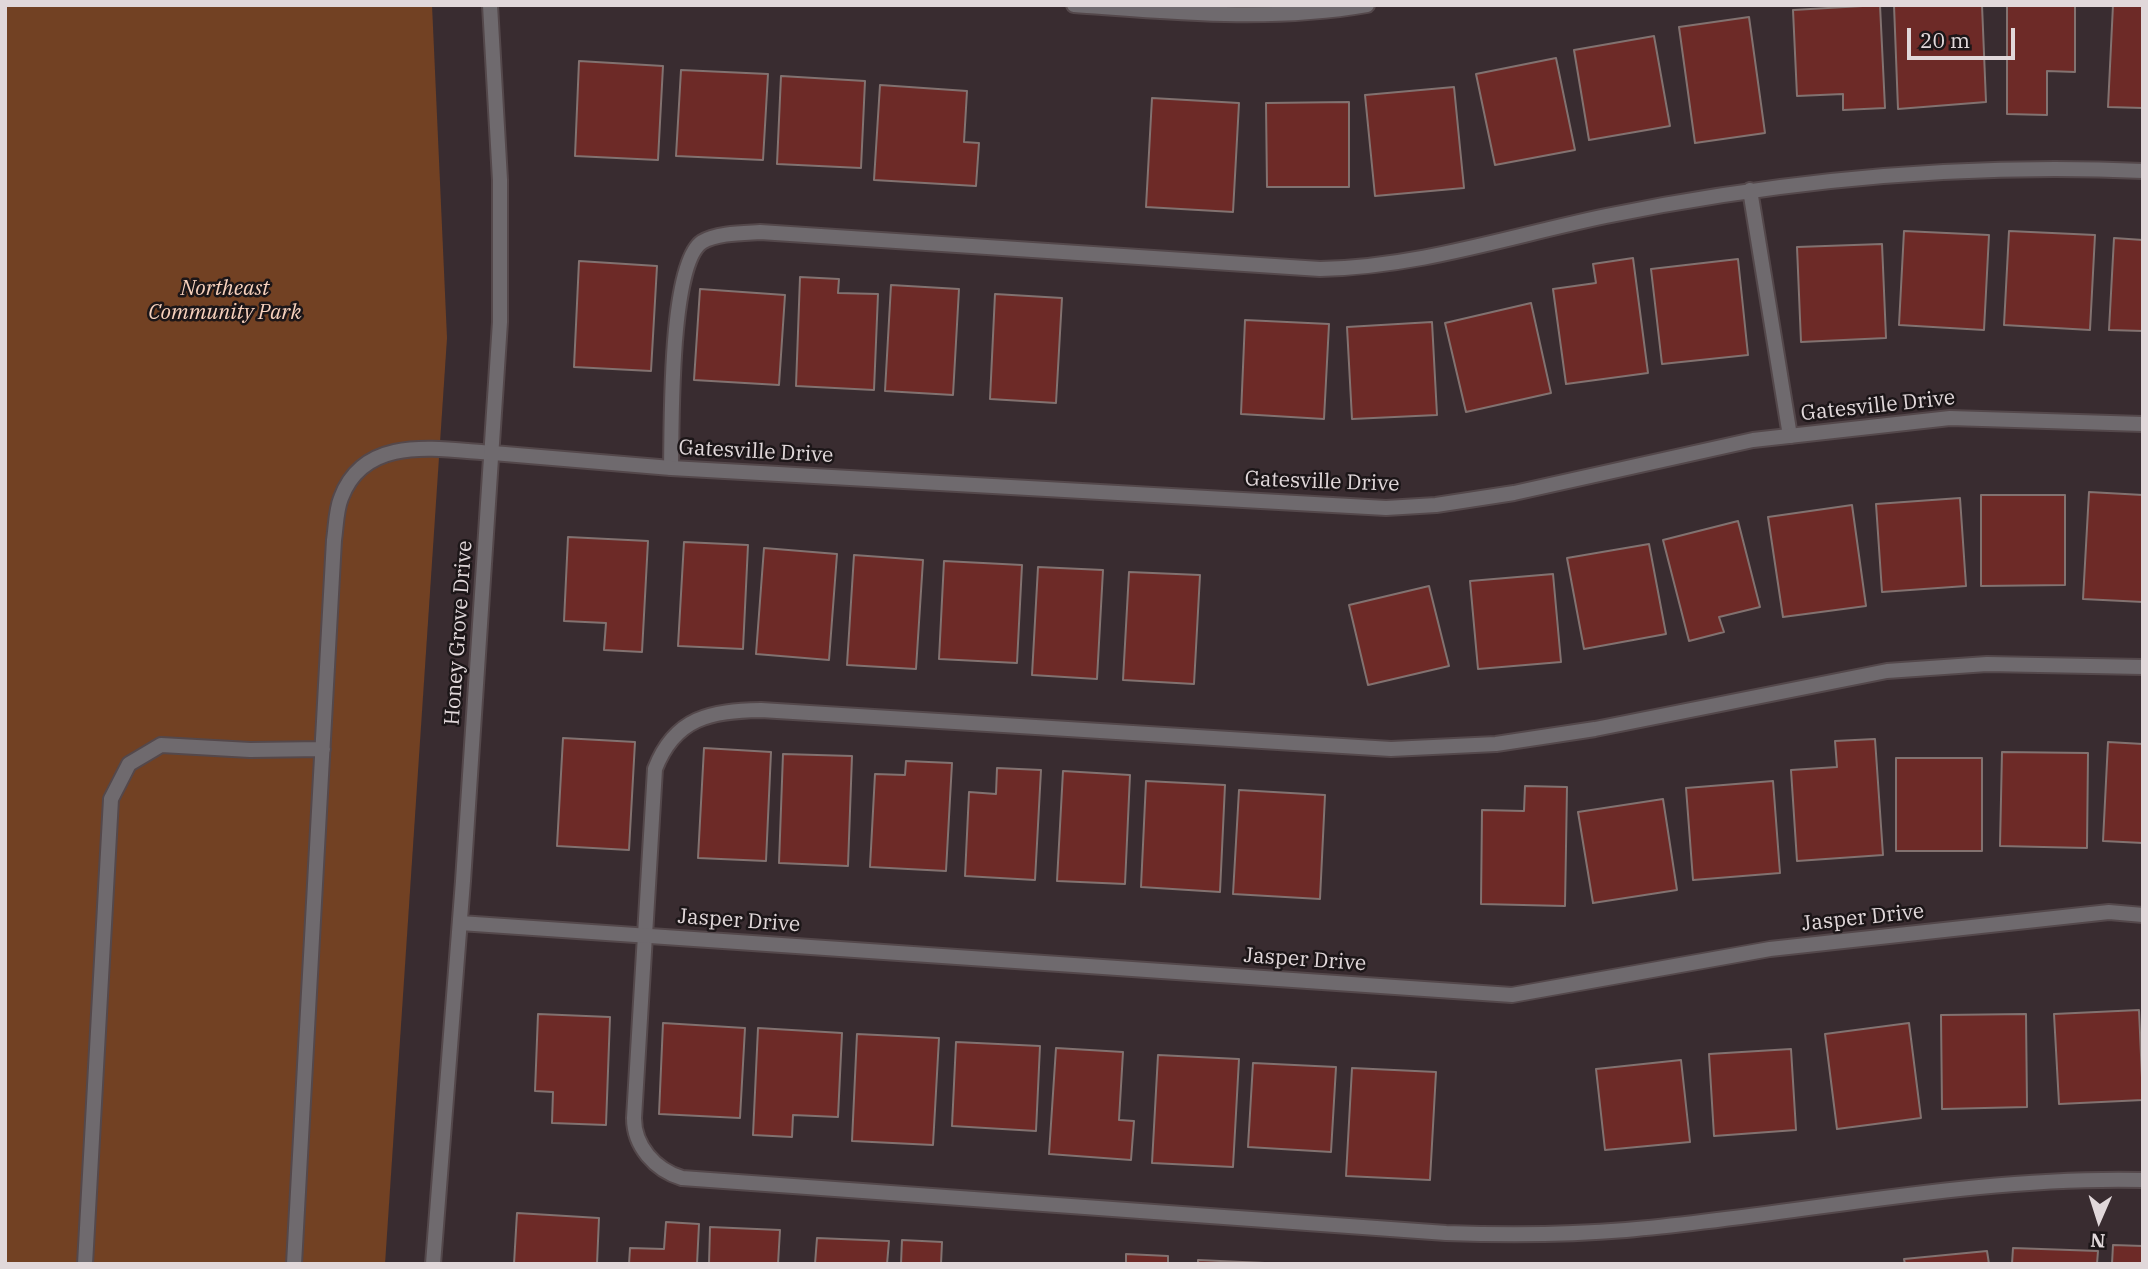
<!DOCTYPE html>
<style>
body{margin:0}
#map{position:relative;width:2148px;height:1269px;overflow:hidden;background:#392c30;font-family:"IBM Plex Serif",serif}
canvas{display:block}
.frame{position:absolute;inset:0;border:7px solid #e1d8da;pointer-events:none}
.north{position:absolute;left:2064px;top:1185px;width:70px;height:70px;-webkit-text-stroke:5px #1c1618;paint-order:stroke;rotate:183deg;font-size:19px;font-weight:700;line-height:28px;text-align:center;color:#e1d8da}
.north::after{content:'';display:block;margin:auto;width:24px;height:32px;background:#e1d8da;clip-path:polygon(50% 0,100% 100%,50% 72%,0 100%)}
.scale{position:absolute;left:1907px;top:28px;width:108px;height:32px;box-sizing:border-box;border:4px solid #e1d8da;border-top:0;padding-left:9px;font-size:21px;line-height:24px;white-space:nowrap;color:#e1d8da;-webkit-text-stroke:5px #1c1618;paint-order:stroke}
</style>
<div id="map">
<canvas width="2148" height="1269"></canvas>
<div class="frame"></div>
<div class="north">N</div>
<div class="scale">20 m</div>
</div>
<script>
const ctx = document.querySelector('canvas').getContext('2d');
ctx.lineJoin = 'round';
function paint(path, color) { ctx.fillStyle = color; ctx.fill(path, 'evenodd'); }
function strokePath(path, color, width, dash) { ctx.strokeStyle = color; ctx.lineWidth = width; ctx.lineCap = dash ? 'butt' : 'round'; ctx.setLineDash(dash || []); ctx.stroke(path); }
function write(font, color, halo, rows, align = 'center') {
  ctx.font = font + ' "IBM Plex Serif",serif'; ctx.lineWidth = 5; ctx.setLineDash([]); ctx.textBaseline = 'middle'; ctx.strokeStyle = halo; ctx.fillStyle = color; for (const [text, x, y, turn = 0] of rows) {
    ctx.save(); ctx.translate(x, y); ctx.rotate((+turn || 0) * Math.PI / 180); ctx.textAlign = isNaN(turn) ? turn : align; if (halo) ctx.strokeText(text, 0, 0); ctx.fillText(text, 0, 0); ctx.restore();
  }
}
paint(new Path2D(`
 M5 5H432L447 338 385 1264H5Z`), '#724123');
const building = new Path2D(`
 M1880 5 1885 108 1843 110V94L1797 96 1793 10Z
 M1894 5H1982L1986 102 1898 109Z
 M2007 5H2075V72L2047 71V115L2007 114Z
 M2113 5H2143V108L2108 107Z
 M1749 17 1765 133 1695 143 1679 27Z
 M1654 36 1670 126 1589 140 1574 50Z
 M1556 58 1575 150 1495 165 1476 74Z
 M579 61 663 66 658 160 575 156Z
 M681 70 768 74 763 160 676 156Z
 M781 76 865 81 861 168 777 164Z
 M880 85 967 91 964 142 979 143 976 186 874 180Z
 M1454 87 1464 188 1375 196 1365 95Z
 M1152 98 1239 103 1233 212 1146 207Z
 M1349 102V187H1267L1266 103Z
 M1904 231 1989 235 1984 330 1899 325Z
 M2009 231 2095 235 2090 330 2004 325Z
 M2114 238 2143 240V331L2109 330Z
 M1882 244 1886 338 1801 342 1797 247Z
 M1633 258 1648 373 1566 384 1553 289 1596 283 1593 264Z
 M1738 259 1748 355 1662 364 1651 269Z
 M579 261 657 266 651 371 574 367Z
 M800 277 839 279 838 293 878 294 874 390 796 386Z
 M891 285 959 289 953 395 885 391Z
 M700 289 785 295 779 385 694 380Z
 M995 294 1062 298 1056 403 990 399Z
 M1531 303 1551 393 1466 412 1445 323Z
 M1245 320 1329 324 1324 419 1241 414Z
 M1432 322 1437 415 1352 419 1347 327Z
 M2089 492 2143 495V602L2083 599Z
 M1981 495H2065V585L1981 586Z
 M1960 498 1966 586 1882 592 1876 504Z
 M1852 505 1866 606 1783 617 1768 517Z
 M1738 521 1760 607 1719 617 1724 632 1689 641 1663 540Z
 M568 537 648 541 642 652 604 650 606 623 564 621Z
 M684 542 748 545 743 649 678 646Z
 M1649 544 1666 634 1584 649 1567 558Z
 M764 548 837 554 829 660 756 654Z
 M854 555 923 560 916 669 847 665Z
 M944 561 1022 565 1017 663 939 659Z
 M1038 567 1103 570 1097 679 1032 675Z
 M1129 572 1200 575 1194 684 1123 680Z
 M1553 574 1561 662 1478 669 1470 581Z
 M1429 586 1449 666 1368 685 1349 605Z
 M563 738 635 742 629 850 557 846Z
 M1875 739 1883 855 1797 861 1791 770 1837 767 1835 741Z
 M2108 742 2143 744V843L2103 841Z
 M704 748 771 752 766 861 698 858Z
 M2002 752 2088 753 2087 848 2000 846Z
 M783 754 852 756 848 866 779 863Z
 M1896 758H1982V851H1896Z
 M906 761 952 763 946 871 870 867 875 774 905 775Z
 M997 768 1041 770 1035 880 965 876 969 792 996 794Z
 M1063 771 1130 775 1125 884 1057 881Z
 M1146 781 1225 785 1220 892 1141 887Z
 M1773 781 1780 873 1693 880 1686 788Z
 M1525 786 1567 787 1565 906 1481 904 1482 810 1524 811Z
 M1239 790 1325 795 1320 899 1233 894Z
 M1663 799 1677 890 1593 903 1578 812Z
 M2139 1010 2143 1100 2059 1104 2054 1014Z
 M538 1014 610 1017 606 1125 552 1123 553 1092 535 1091Z
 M2026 1014 2027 1107 1942 1109 1941 1015Z
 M663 1023 745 1028 740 1118 659 1114Z
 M1909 1023 1921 1118 1837 1129 1825 1034Z
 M758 1028 842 1033 838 1117 793 1115 792 1137 753 1135Z
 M857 1034 939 1038 933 1145 852 1141Z
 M956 1042 1040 1046 1036 1131 952 1126Z
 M1056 1048 1123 1052 1119 1120 1134 1121 1131 1160 1049 1154Z
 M1791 1049 1796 1130 1714 1136 1709 1054Z
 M1158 1055 1239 1059 1233 1167 1152 1163Z
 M1681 1060 1690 1142 1605 1150 1596 1069Z
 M1253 1063 1336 1067 1331 1152 1248 1147Z
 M1352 1068 1436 1072 1430 1180 1346 1176Z
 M517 1213 599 1218 597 1264H514Z
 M666 1222 699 1224 697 1264H629L630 1248 664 1249Z
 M710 1227 780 1230 778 1264H709Z
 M817 1238 889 1241 887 1264H815Z
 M902 1240 942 1242 941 1264H901Z
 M2113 1245 2143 1246V1264H2112Z
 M2013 1248 2098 1251 2097 1264H2012Z
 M1987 1251 1989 1264H1905L1904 1259Z
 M1126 1254 1168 1256V1264H1126Z
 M1198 1260 1265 1263V1264H1198Z`);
paint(building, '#6d2a27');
strokePath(building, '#827270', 2);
const lane = new Path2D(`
 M1750 190 1790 436
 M671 468C672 426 669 264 702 242 716 233 744 233 760 232L1320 269C1419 267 1510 236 1606 216 1783 180 1962 163 2143 171
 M2143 667 1987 664 1887 671 1595 729 1496 744 1391 749 761 710C711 711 675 717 655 769L634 1118C634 1146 655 1170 682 1178L1446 1233C1507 1235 1566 1235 1626 1230 1799 1215 1969 1176 2143 1180
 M85 1264 111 799 129 764 161 745 250 750 323 749
 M294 1264 334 540C336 527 336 510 341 498 365 433 440 450 493 453`);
const street = new Path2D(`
 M1074 5C1173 12 1269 22 1367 5
 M493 453 671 468 1386 508 1436 505 1514 493 1753 440 1950 418 2143 424
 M460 923 1512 995 1770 949 2109 912 2143 915
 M433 1264 463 881 500 322V180L490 5`);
strokePath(lane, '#54484b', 18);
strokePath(street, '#54484b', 18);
strokePath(lane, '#6f6a6e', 14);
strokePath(street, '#6f6a6e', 14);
write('italic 21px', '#f7d1bd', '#1c1618', [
 ["Northeast",225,289],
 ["Community Park",225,313]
]);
write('21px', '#e1d8da', '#1c1618', [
 ["Gatesville Drive",1878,406,-6],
 ["Gatesville Drive",756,452,3],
 ["Gatesville Drive",1322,482,2],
 ["Honey Grove Drive",459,633,-86],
 ["Jasper Drive",1863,918,-6],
 ["Jasper Drive",739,921,4],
 ["Jasper Drive",1305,960,4]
]);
</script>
